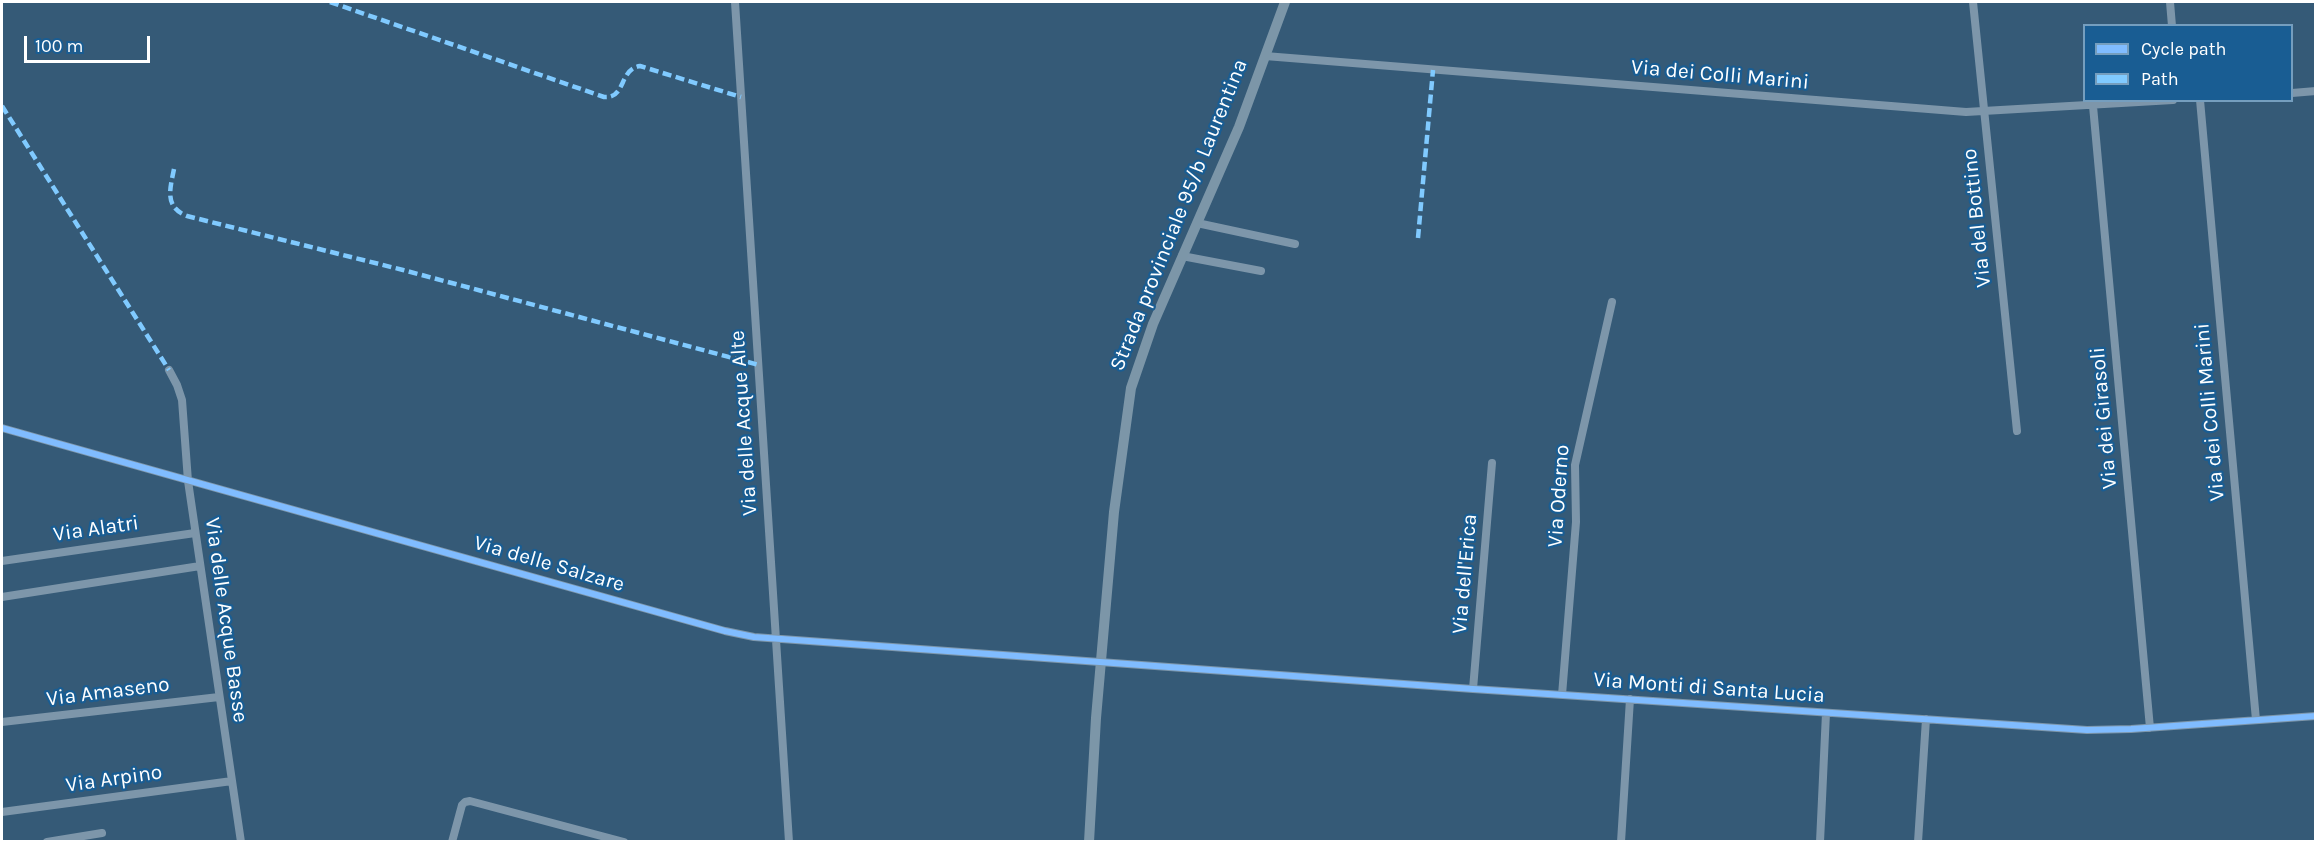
<!DOCTYPE html>
<style>
body{margin:0}
#map{position:relative;width:2317px;height:843px;overflow:hidden;background:#355a77;font-family:Karla,sans-serif}
canvas{display:block}
.frame{position:absolute;inset:0;border:3px solid #fff;pointer-events:none}
.legend{position:absolute;left:2083px;top:24px;width:210px;height:78px;box-sizing:border-box;background:#195d93;border:2px solid #759ebe;margin:0;padding:8px 10px;list-style:none;font-size:18px;color:#fff}
.legend li{display:flex;align-items:center;gap:12px;height:30px}
.legend b{width:30px;border:2px solid #759ebe}
.scale{position:absolute;left:24px;top:36px;width:126px;height:27px;box-sizing:border-box;border:3px solid #fff;border-top:0;padding-left:8px;font-size:18px;line-height:21px;white-space:nowrap;color:#fff;-webkit-text-stroke:4px #195d93;paint-order:stroke}
</style>
<div id="map">
<canvas width="2317" height="843"></canvas>
<div class="frame"></div>
<ul class="legend">
<li><b style="height:8px;background:#80bcff"></b>Cycle path</li>
<li><b style="height:8px;background:#80caff"></b>Path</li>
</ul>
<div class="scale">100 m</div>
</div>
<script>
const ctx = document.querySelector('canvas').getContext('2d');
ctx.lineJoin = 'round';
function strokePath(path, color, width, dash) { ctx.strokeStyle = color; ctx.lineWidth = width; ctx.lineCap = dash ? 'butt' : 'round'; ctx.setLineDash(dash || []); ctx.stroke(path); }
function write(font, color, halo, rows, align = 'center') {
  ctx.font = font + ' Karla,sans-serif'; ctx.lineWidth = 4.5; ctx.setLineDash([]); ctx.textBaseline = 'middle'; ctx.strokeStyle = halo; ctx.fillStyle = color; for (const [text, x, y, turn = 0] of rows) {
    ctx.save(); ctx.translate(x, y); ctx.rotate((+turn || 0) * Math.PI / 180); ctx.textAlign = isNaN(turn) ? turn : align; if (halo) ctx.strokeText(text, 0, 0); ctx.fillText(text, 0, 0); ctx.restore();
  }
}
strokePath(new Path2D(`
 M735 2 789 842
 M1973 2 2017 431
 M2170 2 2172 26
 M1265 56 1966 112 2173 100
 M2292 93 2316 91
 M2200 100 2256 720
 M2093 106 2150 728
 M1197 223 1295 244
 M1182 256 1261 271
 M169 370 177 385 182 400 188 481 241 842
 M2 428 725 631 754 637 1473 689 2087 730 2131 729 2316 716
 M2 561 195 533
 M2 597 200 566
 M1473 689 1492 463
 M1562 695 1576 522 1575 465 1612 302
 M2 722 219 697
 M2 812 232 781
 M47 842 102 833
 M452 842 462 805 465 802 470 801 624 842
 M1621 842 1630 699
 M1820 842 1826 713
 M1918 842 1926 719`), '#7d96aa', 8);
strokePath(new Path2D(`
 M1089 842 1096 718 1114 512 1131 388 1153 324 1239 127 1285 2`), '#7c96a8', 10);
strokePath(new Path2D(`
 M330 2 604 97C626 99 619 69 640 66L741 97
 M2 106 169 370
 M174 169C170 189 164 207 187 216L403 270 759 365
 M1418 238 1433 70`), '#80caff', 4.5, [9, 4.5]);
strokePath(new Path2D(`
 M2 428 725 631 754 637 1473 689 2087 730 2131 729 2316 716`), '#80bcff', 6);
write('21px', '#fff', '#195d93', [
 ["Via dei Colli Marini",1720,75,5],
 ["Strada provinciale 95/b Laurentina",1179,215,-68],
 ["Via del Bottino",1977,218,-96],
 ["Via dei Colli Marini",2210,412,-95],
 ["Via dei Girasoli",2104,418,-95],
 ["Via delle Acque Alte",744,423,-94],
 ["Via Oderno",1559,496,-86],
 ["Via Alatri",96,529,-8],
 ["Via delle Salzare",549,564,16],
 ["Via dell'Erica",1465,574,-85],
 ["Via delle Acque Basse",226,620,82],
 ["Via Monti di Santa Lucia",1709,688,4],
 ["Via Amaseno",108,692,-7],
 ["Via Arpino",114,779,-8]
]);
</script>
